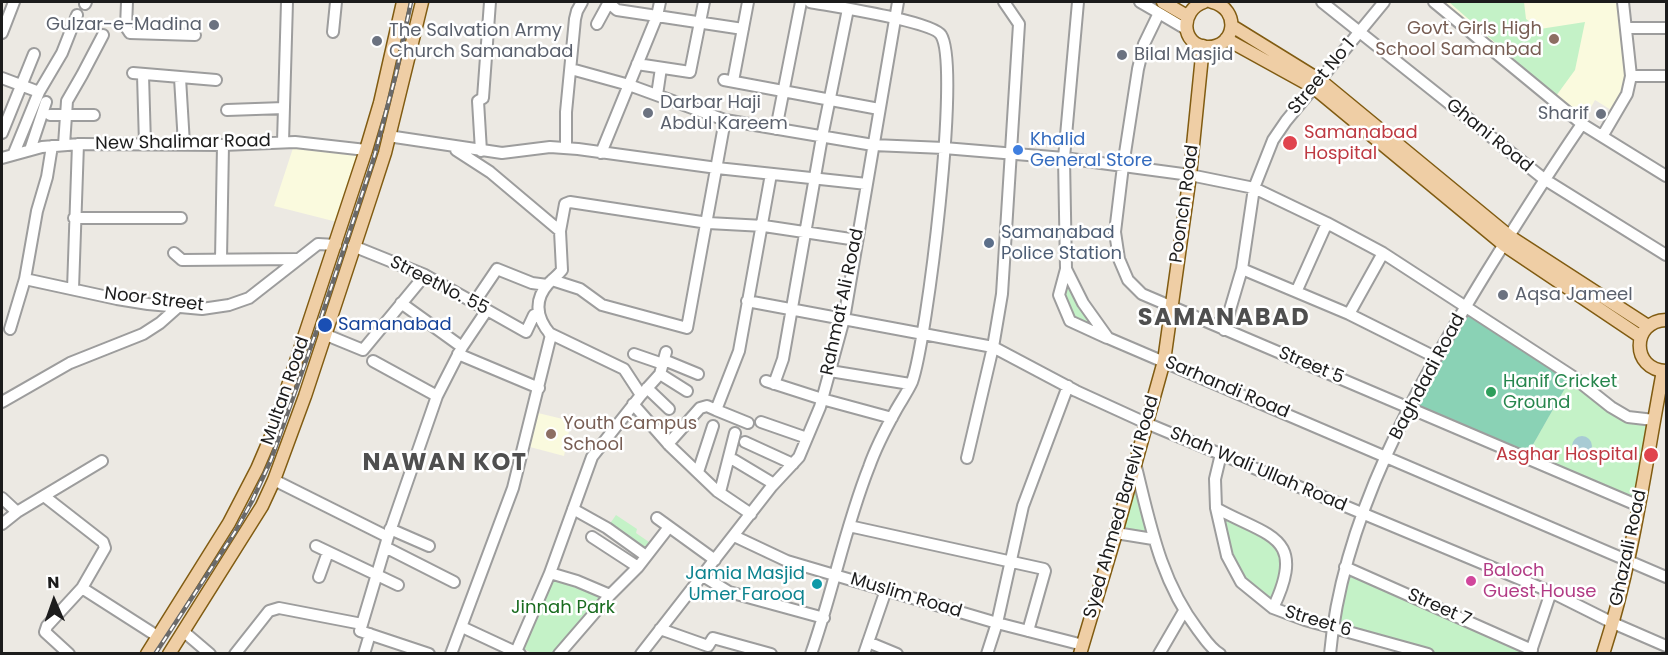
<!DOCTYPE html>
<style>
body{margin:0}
#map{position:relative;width:1668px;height:655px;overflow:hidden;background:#ece9e3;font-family:Poppins,sans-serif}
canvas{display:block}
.frame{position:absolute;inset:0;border:3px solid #1c1c1c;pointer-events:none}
.north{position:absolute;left:24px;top:571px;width:60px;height:60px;-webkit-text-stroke:4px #fff;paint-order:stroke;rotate:358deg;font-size:16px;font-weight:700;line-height:24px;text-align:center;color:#1c1c1c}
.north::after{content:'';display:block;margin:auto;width:21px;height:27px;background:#1c1c1c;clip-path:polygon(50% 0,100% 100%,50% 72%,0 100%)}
</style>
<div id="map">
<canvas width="1668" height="655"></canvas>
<div class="frame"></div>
<div class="north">N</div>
</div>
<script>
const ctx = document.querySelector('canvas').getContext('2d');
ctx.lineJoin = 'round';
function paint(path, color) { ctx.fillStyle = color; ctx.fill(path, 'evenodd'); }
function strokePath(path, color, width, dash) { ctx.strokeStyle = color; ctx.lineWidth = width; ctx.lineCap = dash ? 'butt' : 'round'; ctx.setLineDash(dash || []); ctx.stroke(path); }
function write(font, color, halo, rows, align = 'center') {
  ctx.font = font + ' Poppins,sans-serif'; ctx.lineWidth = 5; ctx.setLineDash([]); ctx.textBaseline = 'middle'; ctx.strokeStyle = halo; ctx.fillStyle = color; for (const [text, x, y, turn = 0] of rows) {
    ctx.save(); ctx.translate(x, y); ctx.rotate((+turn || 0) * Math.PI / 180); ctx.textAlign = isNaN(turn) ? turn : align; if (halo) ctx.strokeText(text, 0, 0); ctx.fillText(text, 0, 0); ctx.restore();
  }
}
paint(new Path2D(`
 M1438 2H1624L1631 76 1616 113 1595 100 1582 124Z
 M295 142 367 146 345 224 274 206Z
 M538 413 571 421 564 456 530 447Z`), '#fafade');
paint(new Path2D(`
 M1449 2H1524L1526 19 1540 29 1585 22 1575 70 1556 96Z
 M1067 284 1097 329 1073 319 1063 295Z
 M1572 376 1611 407 1654 420 1639 506 1526 457Z
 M1135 461 1153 539 1116 533Z
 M1216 508 1285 551 1273 608 1241 582Z
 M616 515 637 529 636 533 649 542 643 551 609 525Z
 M1345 567 1530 654 1412 653 1332 631Z
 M552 580 577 585 601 595 552 653H532L522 648Z`), '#c4f2c7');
paint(new Path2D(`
 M1466 306 1572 376 1526 457 1410 407Z`), '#8ad2b5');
paint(new Path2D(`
 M1572 446a10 10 0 1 1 20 0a10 10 0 1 1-20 0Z`), '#a8cbd4');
const minor = new Path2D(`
 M127 2 126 27 130 33 195 35
 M660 2 657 16 743 29
 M810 2C831 6 932 21 941 35 961 66 927 340 912 382 908 391 901 401 896 410 886 428 876 447 869 467 845 527 833 592 811 654
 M1078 2 1064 158 1066 269 1083 303 1108 338 1666 577
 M1140 2 1159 13 1144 44 1138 69 1123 166 1115 232 1119 259 1128 280 1142 294 1639 506
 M1322 2 1544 179 1666 255
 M1434 2 1582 124 1666 176
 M85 4 86 2
 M1159 13 1186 29
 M597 24 609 2
 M1626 28H1666
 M333 32 336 2
 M2 33 14 2
 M637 64 690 72 704 2
 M571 69 629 85 725 120 873 145 944 148 1064 158 1190 175 1254 188 1327 223 1383 253 1572 376 1611 407 1628 417 1654 420
 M133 73 216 80
 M143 75 145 144
 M1631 76H1666
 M2 78 39 92
 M180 78 184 144
 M724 80 879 109
 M733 81 748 2
 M657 95 661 68
 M227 110 284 108
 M50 115H94
 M776 129 801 2
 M2 133 34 54
 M1603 135 1627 94 1631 76 1623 2
 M388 136 502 153 550 147 578 149 717 168 867 184
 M283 142 287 2
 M64 145 67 101 82 75 103 35
 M566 148V112L575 19 577 11 582 2
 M30 150 46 102
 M456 150 490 172 560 231
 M481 151 478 101 483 98 490 2
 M14 153 39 92 62 53 77 15
 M601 153 657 16 617 10 609 3
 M2 158 42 147 80 144 223 145 295 142 366 150
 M74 218H181
 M353 246 425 275 526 332 534 315 539 314
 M174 253 182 260 297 259
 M221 259 223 145
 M1066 269 1059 295 1070 321 1107 338
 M1242 269 1349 314 1435 357
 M25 279 117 299 148 304 202 309 229 305 249 298 318 244 336 245
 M552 280 580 289 602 305 687 328 725 120
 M73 289 78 144
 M1297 290 1327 223
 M747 301 993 347 1076 391 1146 423 1551 592 1613 623 1666 646
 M401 303 462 347
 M474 303 497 269 532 283 547 285
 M1349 314 1383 253
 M10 329 25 279 37 211 47 177 52 146
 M1224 330 1242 269 1254 188 1273 140 1286 121 1384 2
 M549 333 624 369 641 395 592 457 550 573
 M324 334 363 350 425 275
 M458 354 539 388
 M634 354 663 364
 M664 360 698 374
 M373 361 437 396
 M830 371 910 384
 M660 374 687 391
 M766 381 822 399 892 418
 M774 384 783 359 822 137 848 9
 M647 388 669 409
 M641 395 660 374 666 352
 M2 402 70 363 143 334 160 323 178 307
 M633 404 670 446 717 491 751 514
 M716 410 748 423
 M761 422 807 438
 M745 442 793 464
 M668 444 700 408 707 406 716 410 739 351 771 174
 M1221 454 1215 479 1216 508 1227 556 1241 582 1273 608 1305 620 1428 654
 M967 458 993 347 1002 294 1019 24 1004 2
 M734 460 774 484
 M1135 463C1150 523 1160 580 1198 630 1205 639 1210 648 1220 654
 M698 472 713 426
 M274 480 388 537
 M720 492 735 433
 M44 496 103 542 105 548 82 588 157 636
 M2 498 17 512
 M1216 508C1268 537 1308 535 1273 608
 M573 509 607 528 646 556
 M657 518 715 560
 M2 524 17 512 102 461
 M849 526 1044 569 1045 571 1028 631
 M390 529 429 546
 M1116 533 1153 539
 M734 536 787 561 997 623 1083 645
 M592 537 638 567
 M316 546 398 585
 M385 547 454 582
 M1345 567 1532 650
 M703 576 729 592 824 618
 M319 577 328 552
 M462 627 520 654
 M660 629 708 646 713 638 771 654
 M183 631 210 654
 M868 642 897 654
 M69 654 45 632 47 626 82 588
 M235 654 269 611 279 608 362 624
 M364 654 370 634
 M429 654 360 631 388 537 437 396 462 347 487 310
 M451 654 513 488 551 335C537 319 533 301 548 284 553 279 558 275 562 270L560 231 565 204 570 202 708 223 764 226 857 240
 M515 654 550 573 577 581 610 595
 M559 654 610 595 638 567 669 527
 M641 654 772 486 799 457 820 407 844 319 898 2
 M864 654 886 590
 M987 654 997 623 1023 506 1068 386
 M1159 654 1184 611
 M1330 654C1342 517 1416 388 1486 273 1517 223 1548 173 1582 124
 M1530 654 1551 592`);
const major = new Path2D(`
 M1163 2 1187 16
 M1204 2C1180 10 1180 45 1207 47 1236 48 1241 9 1212 2
 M1232 26 1321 81 1509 236 1648 326
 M1226 39 1313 87 1504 245 1641 337
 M1666 320C1631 321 1631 370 1666 371
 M147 654 229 523 257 469 272 434 366 150 380 103 403 2
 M169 654 262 506 274 480 305 396 372 193 385 153 422 2
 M1080 654 1116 533 1164 361 1190 175 1203 46
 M1603 654C1633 562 1645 466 1663 371`);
strokePath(minor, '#9d9d9d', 14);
strokePath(major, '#815c12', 15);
strokePath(minor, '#fff', 10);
strokePath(major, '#efcea5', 12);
const rail = new Path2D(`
 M155 654 235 532 252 501 271 460 321 318 373 161 396 74 411 2`);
strokePath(rail, '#6a6a6a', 4.5);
strokePath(rail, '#fff', 2, [7]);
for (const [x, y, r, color] of [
 [214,25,6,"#6b7280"],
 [1554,39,6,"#8d6e63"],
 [377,41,6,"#6b7280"],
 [1122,55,6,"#6b7280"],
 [648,113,6,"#6b7280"],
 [1601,114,6,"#6b7280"],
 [1290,143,8,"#e0444e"],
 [1018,150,6,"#3f7fe0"],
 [989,243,6,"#5c6f8a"],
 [1503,295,6,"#6b7280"],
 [325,325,8,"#1a4fb4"],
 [1491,392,6,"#2e9e5b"],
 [551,434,6,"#8d6e63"],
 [1651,455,8,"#e0444e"],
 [1471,581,6,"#d1479c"],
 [817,584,6,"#0f9aa8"]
]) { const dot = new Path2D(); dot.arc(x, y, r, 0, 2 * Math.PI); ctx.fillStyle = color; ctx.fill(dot); strokePath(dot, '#fff', 2); }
write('18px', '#5b616d', '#fff', [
 ["Gulzar-e-Madina",202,25,"right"],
 ["The Salvation Army",389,31],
 ["Church Samanabad",389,52],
 ["Bilal Masjid",1134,55],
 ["Darbar Haji",660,103],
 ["Abdul Kareem",660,124],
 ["Sharif",1589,114,"right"],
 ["Aqsa Jameel",1515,295]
], 'left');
write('18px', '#785e54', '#fff', [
 ["Govt. Girls High",1542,29],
 ["School Samanbad",1542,50],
 ["Youth Campus",563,424,"left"],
 ["School",563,445,"left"]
], 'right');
write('18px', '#1c1c1c', '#fff', [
 ["Street No 1",1322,77,-50],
 ["Ghani Road",1489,136,39],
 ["New Shalimar Road",183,143,-1],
 ["Poonch Road",1185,204,-82],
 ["StreetNo. 55",439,286,27],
 ["Noor Street",154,300,7],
 ["Rahmat Ali Road",843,302,-78],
 ["Street 5",1311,366,23],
 ["Baghdadi Road",1428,377,-62],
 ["Sarhandi Road",1227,388,23],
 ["Multan Road",286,391,-71],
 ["Shah Wali Ullah Road",1258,470,23],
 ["Syed Ahmed Barelvi Road",1122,507,-74],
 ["Ghazali Road",1629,548,-78],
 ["Muslim Road",906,596,17],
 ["Street 7",1439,608,24],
 ["Street 6",1318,622,17]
]);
write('18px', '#be3a42', '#fff', [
 ["Samanabad",1304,133],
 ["Hospital",1304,154],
 ["Asghar Hospital",1638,455,"right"]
], 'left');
write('18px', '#366cbe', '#fff', [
 ["Khalid",1030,140],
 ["General Store",1030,161]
], 'left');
write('18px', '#4e5e75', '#fff', [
 ["Samanabad",1001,233],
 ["Police Station",1001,254]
], 'left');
write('18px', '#164399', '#fff', [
 ["Samanabad",338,325]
], 'left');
write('18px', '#27864d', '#fff', [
 ["Hanif Cricket",1503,382],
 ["Ground",1503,403]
], 'left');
write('18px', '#b23c85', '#fff', [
 ["Baloch",1483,571],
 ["Guest House",1483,592]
], 'left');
write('18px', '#0d838f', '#fff', [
 ["Jamia Masjid",805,574],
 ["Umer Farooq",805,595]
], 'right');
write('18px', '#196b1f', '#fff', [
 ["Jinnah Park",563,608]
]);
ctx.letterSpacing = '1.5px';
write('bold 24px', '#4f4f4f', '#fff', [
 ["SAMANABAD",1224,319],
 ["NAWAN KOT",445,464]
]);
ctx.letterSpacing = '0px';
</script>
